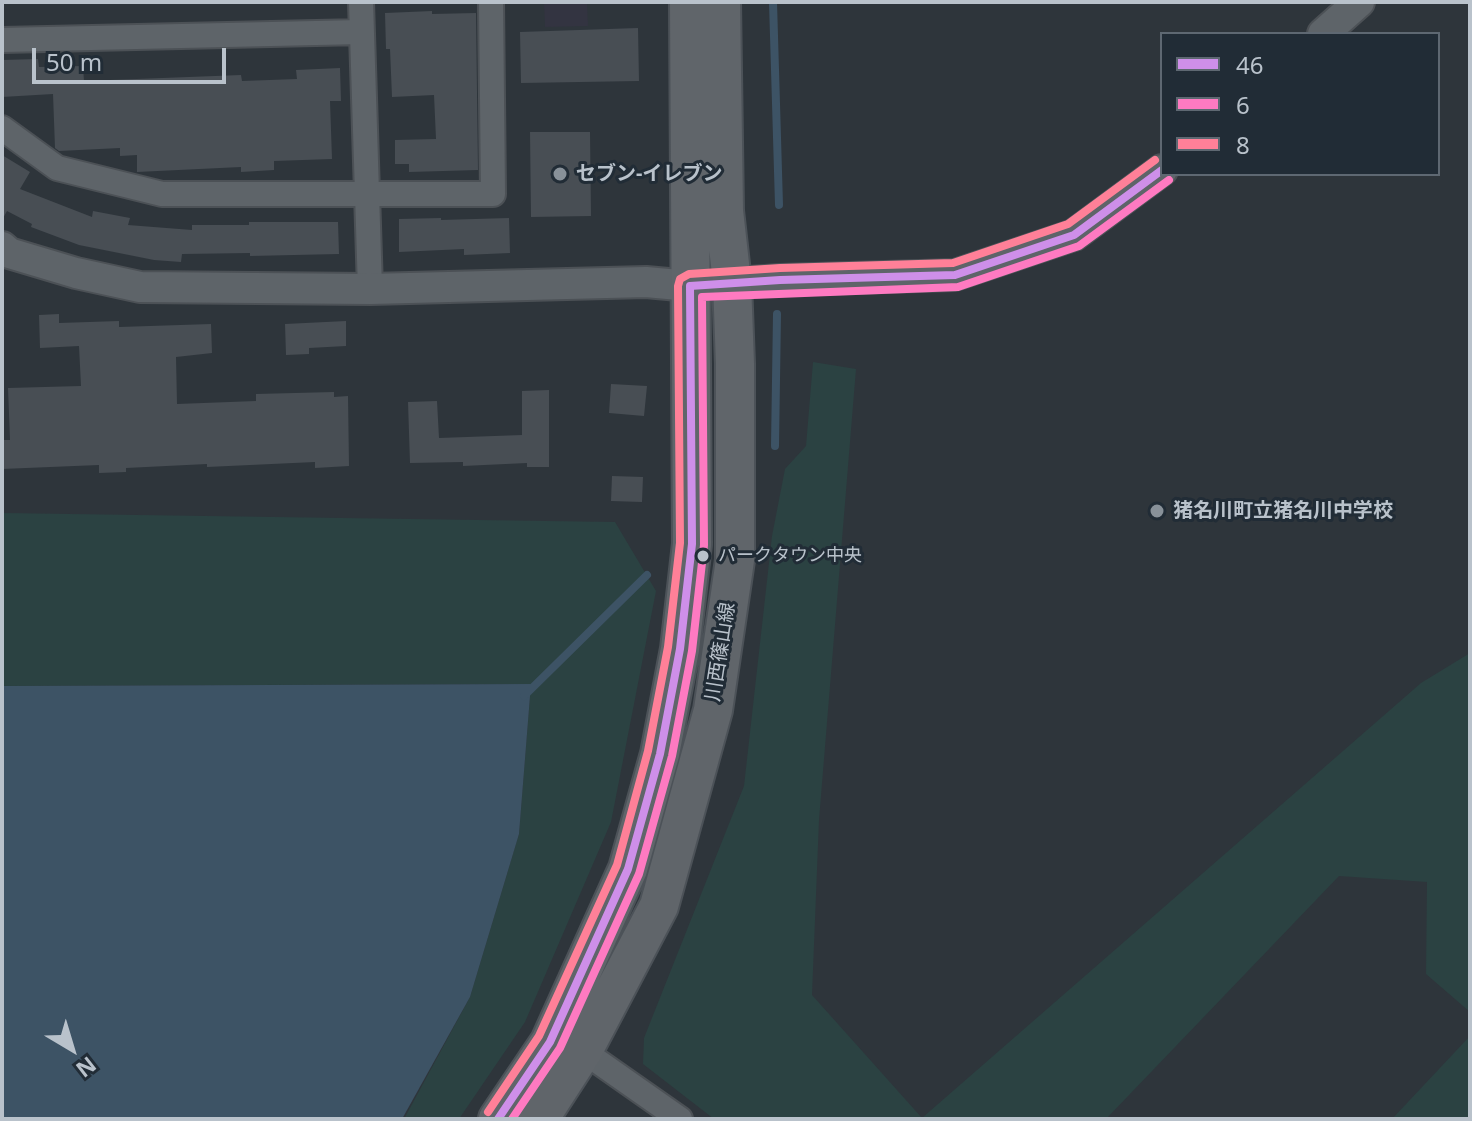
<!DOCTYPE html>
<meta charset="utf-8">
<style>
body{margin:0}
#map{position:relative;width:1472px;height:1121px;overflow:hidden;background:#2e353b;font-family:"Noto Sans",sans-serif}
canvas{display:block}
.frame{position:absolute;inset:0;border:4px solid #b9c2cb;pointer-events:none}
.legend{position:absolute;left:1160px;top:32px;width:280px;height:144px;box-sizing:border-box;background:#212c36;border:2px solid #5e6872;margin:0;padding:10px 14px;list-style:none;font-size:24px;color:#b9c2cb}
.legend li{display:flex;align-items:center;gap:16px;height:40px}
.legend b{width:40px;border:2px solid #5e6872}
.north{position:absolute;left:32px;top:1009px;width:80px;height:80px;-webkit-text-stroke:6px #212c36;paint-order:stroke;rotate:142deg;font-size:22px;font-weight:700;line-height:32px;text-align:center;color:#b9c2cb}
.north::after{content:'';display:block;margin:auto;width:28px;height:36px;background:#b9c2cb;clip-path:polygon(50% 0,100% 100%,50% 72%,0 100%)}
.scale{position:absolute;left:32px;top:48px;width:194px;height:36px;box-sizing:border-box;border:4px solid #b9c2cb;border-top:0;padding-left:10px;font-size:24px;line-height:28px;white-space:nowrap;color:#b9c2cb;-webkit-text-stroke:6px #212c36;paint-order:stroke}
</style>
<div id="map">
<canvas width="1472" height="1121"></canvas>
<div class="frame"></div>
<ul class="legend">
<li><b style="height:10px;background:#ce8fe9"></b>46</li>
<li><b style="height:10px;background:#fe7ac1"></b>6</li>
<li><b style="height:10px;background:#ff8098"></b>8</li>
</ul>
<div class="north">N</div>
<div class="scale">50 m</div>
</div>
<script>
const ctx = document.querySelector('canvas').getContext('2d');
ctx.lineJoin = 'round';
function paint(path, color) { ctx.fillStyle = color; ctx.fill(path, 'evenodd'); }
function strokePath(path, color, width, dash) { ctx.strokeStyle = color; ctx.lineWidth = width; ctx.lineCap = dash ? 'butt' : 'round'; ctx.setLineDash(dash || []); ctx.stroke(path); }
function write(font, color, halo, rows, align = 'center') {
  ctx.font = font + ' "Noto Sans","Noto Sans JP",sans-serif'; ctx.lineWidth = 6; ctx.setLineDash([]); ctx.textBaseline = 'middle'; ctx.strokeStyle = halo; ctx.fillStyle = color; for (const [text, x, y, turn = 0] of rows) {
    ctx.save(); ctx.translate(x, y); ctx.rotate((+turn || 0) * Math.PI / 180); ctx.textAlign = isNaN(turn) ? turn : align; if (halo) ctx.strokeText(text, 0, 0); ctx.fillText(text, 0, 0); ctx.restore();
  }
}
paint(new Path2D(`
 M544 2H587L588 26 545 27Z`), '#333441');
paint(new Path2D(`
 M813 362 856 369 819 820 812 995 922 1118 1421 683 1470 653V1012L1426 974 1427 882 1339 876 1106 1119H714L643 1064 644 1038 744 786 772 536 785 469 806 446Z
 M2 513 615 522 656 591 611 822 525 1022 459 1119H404L470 997 519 834 531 684 2 686Z
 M1470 1036V1119H1392Z`), '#2b4242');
paint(new Path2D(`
 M531 684 519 834 470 997 402 1119H2V686Z`), '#3d5365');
strokePath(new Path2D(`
 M773 2 779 205
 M775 446 777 314
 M524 696 647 575`), '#3d5365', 8);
paint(new Path2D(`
 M432 11V14L476 13 478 170 409 172V164H395V140L436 139 434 95 392 97 390 49H386L385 13Z
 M638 28 639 81 521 83 520 32Z
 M38 59 39 67 83 66 84 81 241 75 242 81 297 79 296 70 340 68 341 101H330L332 159 274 161V170L241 172V167L137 172V155L120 156V148L59 151 55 148 53 94 2 97V60Z
 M530 132H590L591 216 531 217Z
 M2 155 30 172 20 189 92 217 93 211 130 218 128 225 192 230V225H249V222H338L339 254 250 256V253L182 254 181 262 154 260 79 245 31 227 32 224 7 211 2 220Z
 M441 218V220L509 218 510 253 464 255V249L399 252V219Z
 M59 314V323L119 321V327L211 324 212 353 176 357 177 404 256 401V394L334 392V397L348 396 349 466 315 468V462L207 467V464L126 468V472L99 473V465L2 469V440H10L8 388 81 386 79 346 40 348 39 315Z
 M346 321V346L309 348V354L286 355 285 324Z
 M611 384 647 386 644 416 609 413Z
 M549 390V467H527V463L463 466V462L410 463 408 402 437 401 439 438 522 435V391Z
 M612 476 643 477 642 502 611 501Z`), '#484e54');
const minor = new Path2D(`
 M361 2 370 289
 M2 40 361 32
 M2 128 57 168 162 194H493L491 2
 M583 1051 680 1119`);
const tertiary = new Path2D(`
 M1323 34 1359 2
 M2 247 9 253 76 273 140 287 370 289 646 282 690 286 780 280 955 275 1074 235 1162 170`);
const primary = new Path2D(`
 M498 1119 550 1042 628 869 660 754 680 649 692 544 689 2
 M539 1119 583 1051 659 906 713 710 735 560V364L732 282 724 211 721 2`);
strokePath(minor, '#4c5156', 28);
strokePath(tertiary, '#4c5156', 34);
strokePath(primary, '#4c5258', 42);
strokePath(minor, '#5e6469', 24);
strokePath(tertiary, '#5e6469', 30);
strokePath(primary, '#60656a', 38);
strokePath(new Path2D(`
 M498 1119 550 1042 628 869 660 754 680 649 692 544 690 286 780 280 955 275 1074 235 1162 170`), '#ce8fe9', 8);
strokePath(new Path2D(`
 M512 1119 560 1048 639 874 672 756 692 651 704 545 702 297 958 287 1079 246 1169 180`), '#fe7ac1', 8);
strokePath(new Path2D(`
 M488 1112 539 1036 617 865 648 751 668 647 680 543 678 286 680 279 689 274 780 268 953 263 1068 224 1155 160`), '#ff8098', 8);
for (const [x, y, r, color] of [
 [560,174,8,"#889199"],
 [1157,511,8,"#889199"],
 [703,556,7,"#b9c2cb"]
]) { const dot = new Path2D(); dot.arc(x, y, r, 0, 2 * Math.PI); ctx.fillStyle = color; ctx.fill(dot); strokePath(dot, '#212c36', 3); }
write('18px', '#b9c2cb', '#212c36', [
 ["パークタウン中央",718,556]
], 'left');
write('bold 20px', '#b9c2cb', '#212c36', [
 ["セブン-イレブン",576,174],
 ["猪名川町立猪名川中学校",1173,511]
], 'left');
write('20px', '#b9c2cb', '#212c36', [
 ["川西篠山線",721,652,-81]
]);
</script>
